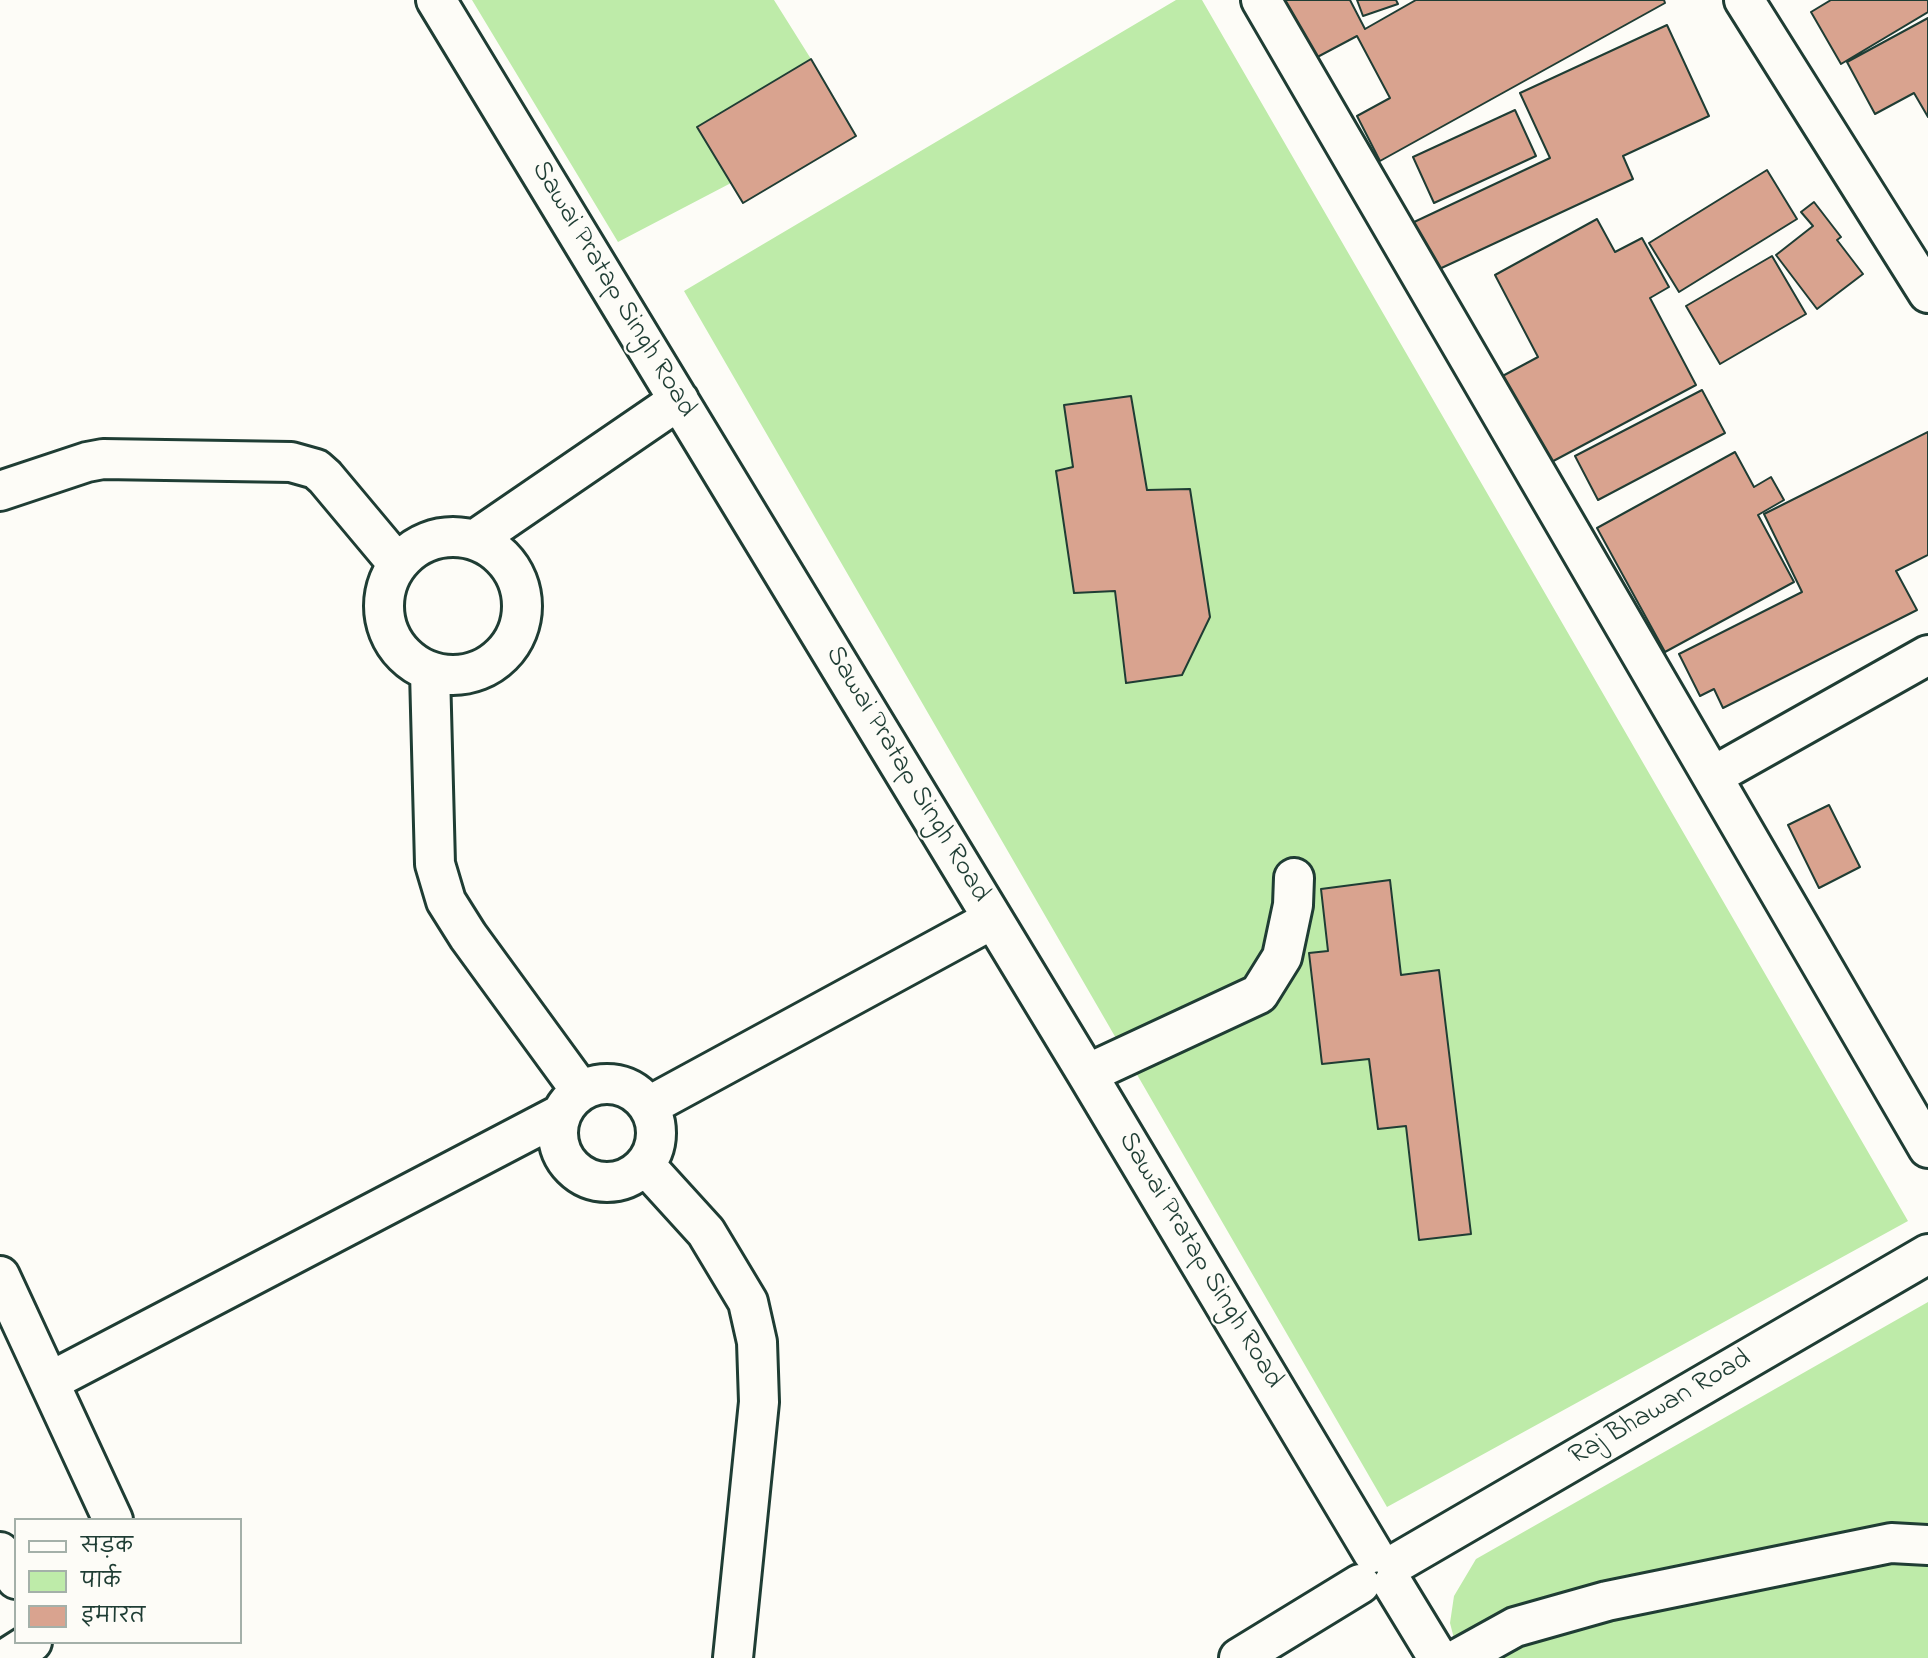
<!DOCTYPE html>
<meta charset="utf-8">
<style>
body{margin:0}
#map{position:relative;width:1928px;height:1658px;overflow:hidden;background:#fdfcf7;font-family:"Indie Flower","Playpen Sans Deva",sans-serif}
canvas{display:block}
.legend{position:absolute;left:14px;top:1518px;width:228px;height:126px;box-sizing:border-box;background:#fdfcf7;border:2px solid #a4b0a9;margin:0;padding:9px 12px;list-style:none;font-size:21px;color:#1f3d34}
.legend li{display:flex;align-items:center;gap:14px;height:35px}
.legend b{width:35px;border:2px solid #a4b0a9}
</style>
<div id="map">
<canvas width="1928" height="1658"></canvas>
<ul class="legend">
<li><b style="height:9px;background:#fdfcf7"></b>सड़क</li>
<li><b style="height:19px;background:#beeba9"></b>पार्क</li>
<li><b style="height:19px;background:#d9a38f"></b>इमारत</li>
</ul>
</div>
<script>
const ctx = document.querySelector('canvas').getContext('2d');
ctx.lineJoin = 'round';
function paint(path, color) { ctx.fillStyle = color; ctx.fill(path, 'evenodd'); }
function strokePath(path, color, width, dash) { ctx.strokeStyle = color; ctx.lineWidth = width; ctx.lineCap = dash ? 'butt' : 'round'; ctx.setLineDash(dash || []); ctx.stroke(path); }
function write(font, color, halo, rows, align = 'center') {
  ctx.font = font + ' "Indie Flower",sans-serif'; ctx.lineWidth = 5; ctx.setLineDash([]); ctx.textBaseline = 'middle'; ctx.strokeStyle = halo; ctx.fillStyle = color; for (const [text, x, y, turn = 0] of rows) {
    ctx.save(); ctx.translate(x, y); ctx.rotate((+turn || 0) * Math.PI / 180); ctx.textAlign = isNaN(turn) ? turn : align; if (halo) ctx.strokeText(text, 0, 0); ctx.fillText(text, 0, 0); ctx.restore();
  }
}
paint(new Path2D(`
 M472 0H774L811 59 698 127 731 183 618 242Z
 M1176 0H1202L1908 1221 1387 1507 684 291Z
 M1928 1302V1658H1459L1450 1623 1454 1596 1476 1559Z`), '#beeba9');
const building = new Path2D(`
 M1269 0H1350L1365 29 1416 0H1664L1665 3 1380 161 1357 116 1390 98 1357 36 1308 62Z
 M1357 0H1396L1398 4 1363 16Z
 M1831 0H1928V12L1841 64 1811 12Z
 M1928 18V117L1914 93 1875 114 1847 62Z
 M1667 25 1709 116 1623 156 1633 179 1435 271 1412 223 1550 158 1520 93Z
 M811 59 856 136 743 203 697 127Z
 M1515 110 1536 156 1434 203 1413 157Z
 M1767 170 1797 219 1679 292 1649 243Z
 M1814 202 1841 237 1837 240 1863 274 1817 309 1776 255 1813 226 1801 212Z
 M1597 219 1615 252 1642 238 1669 287 1650 298 1696 385 1544 466 1497 379 1538 357 1495 275Z
 M1772 256 1806 314 1720 364 1686 306Z
 M1702 390 1725 433 1598 500 1575 456Z
 M1131 396 1147 490 1190 489 1210 617 1182 675 1126 683 1115 591 1074 593 1056 471 1073 467 1064 405Z
 M1928 432V555L1896 571 1917 610 1723 708 1714 689 1700 696 1679 654 1802 592 1764 514Z
 M1735 452 1754 487 1771 477 1784 500 1758 515 1794 582 1665 652 1597 528Z
 M1829 805 1860 867 1819 888 1788 825Z
 M1390 880 1401 975 1439 970 1471 1234 1419 1240 1406 1126 1378 1129 1369 1059 1322 1064 1309 953 1328 951 1321 889Z`);
paint(building, '#d9a38f');
strokePath(building, '#1f3d34', 2);
const minor = new Path2D(`
 M436 0 1087 1074 1373 1553
 M1261 0 1928 1148
 M1744 0 1928 293
 M0 491 87 462 103 459 291 462 316 469 325 477 397 563
 M384 606a69 69 0 1 1 138 0a69 69 0 1 1-138 0Z
 M476 539 679 400
 M430 672 435 864 446 901 468 936 581 1091
 M1713 776 1928 655
 M1087 1074 1259 994 1282 957 1293 905 1294 878
 M558 1133a49 49 0 1 1 98 0a49 49 0 1 1-98 0Z
 M649 1106 993 919
 M645 1165 706 1232 748 1302 757 1342 759 1402 733 1658
 M0 1276 113 1520
 M49 1382 561 1114
 M0 1552 16 1579
 M1395 1564 1928 1254
 M1393 1584 1438 1658
 M7 1658 32 1642
 M1239 1658 1360 1584
 M1459 1658 1515 1627 1607 1601 1891 1543 1928 1545`);
strokePath(minor, '#1f3d34', 44);
strokePath(minor, '#fdfcf7', 38);
write('28px', '#1f3d34', '#fdfcf7', [
 ["Sawai Pratap Singh Road",612,290,59],
 ["Sawai Pratap Singh Road",906,775,59],
 ["Sawai Pratap Singh Road",1199,1261,59],
 ["Raj Bhawan Road",1661,1409,-30]
]);
</script>
